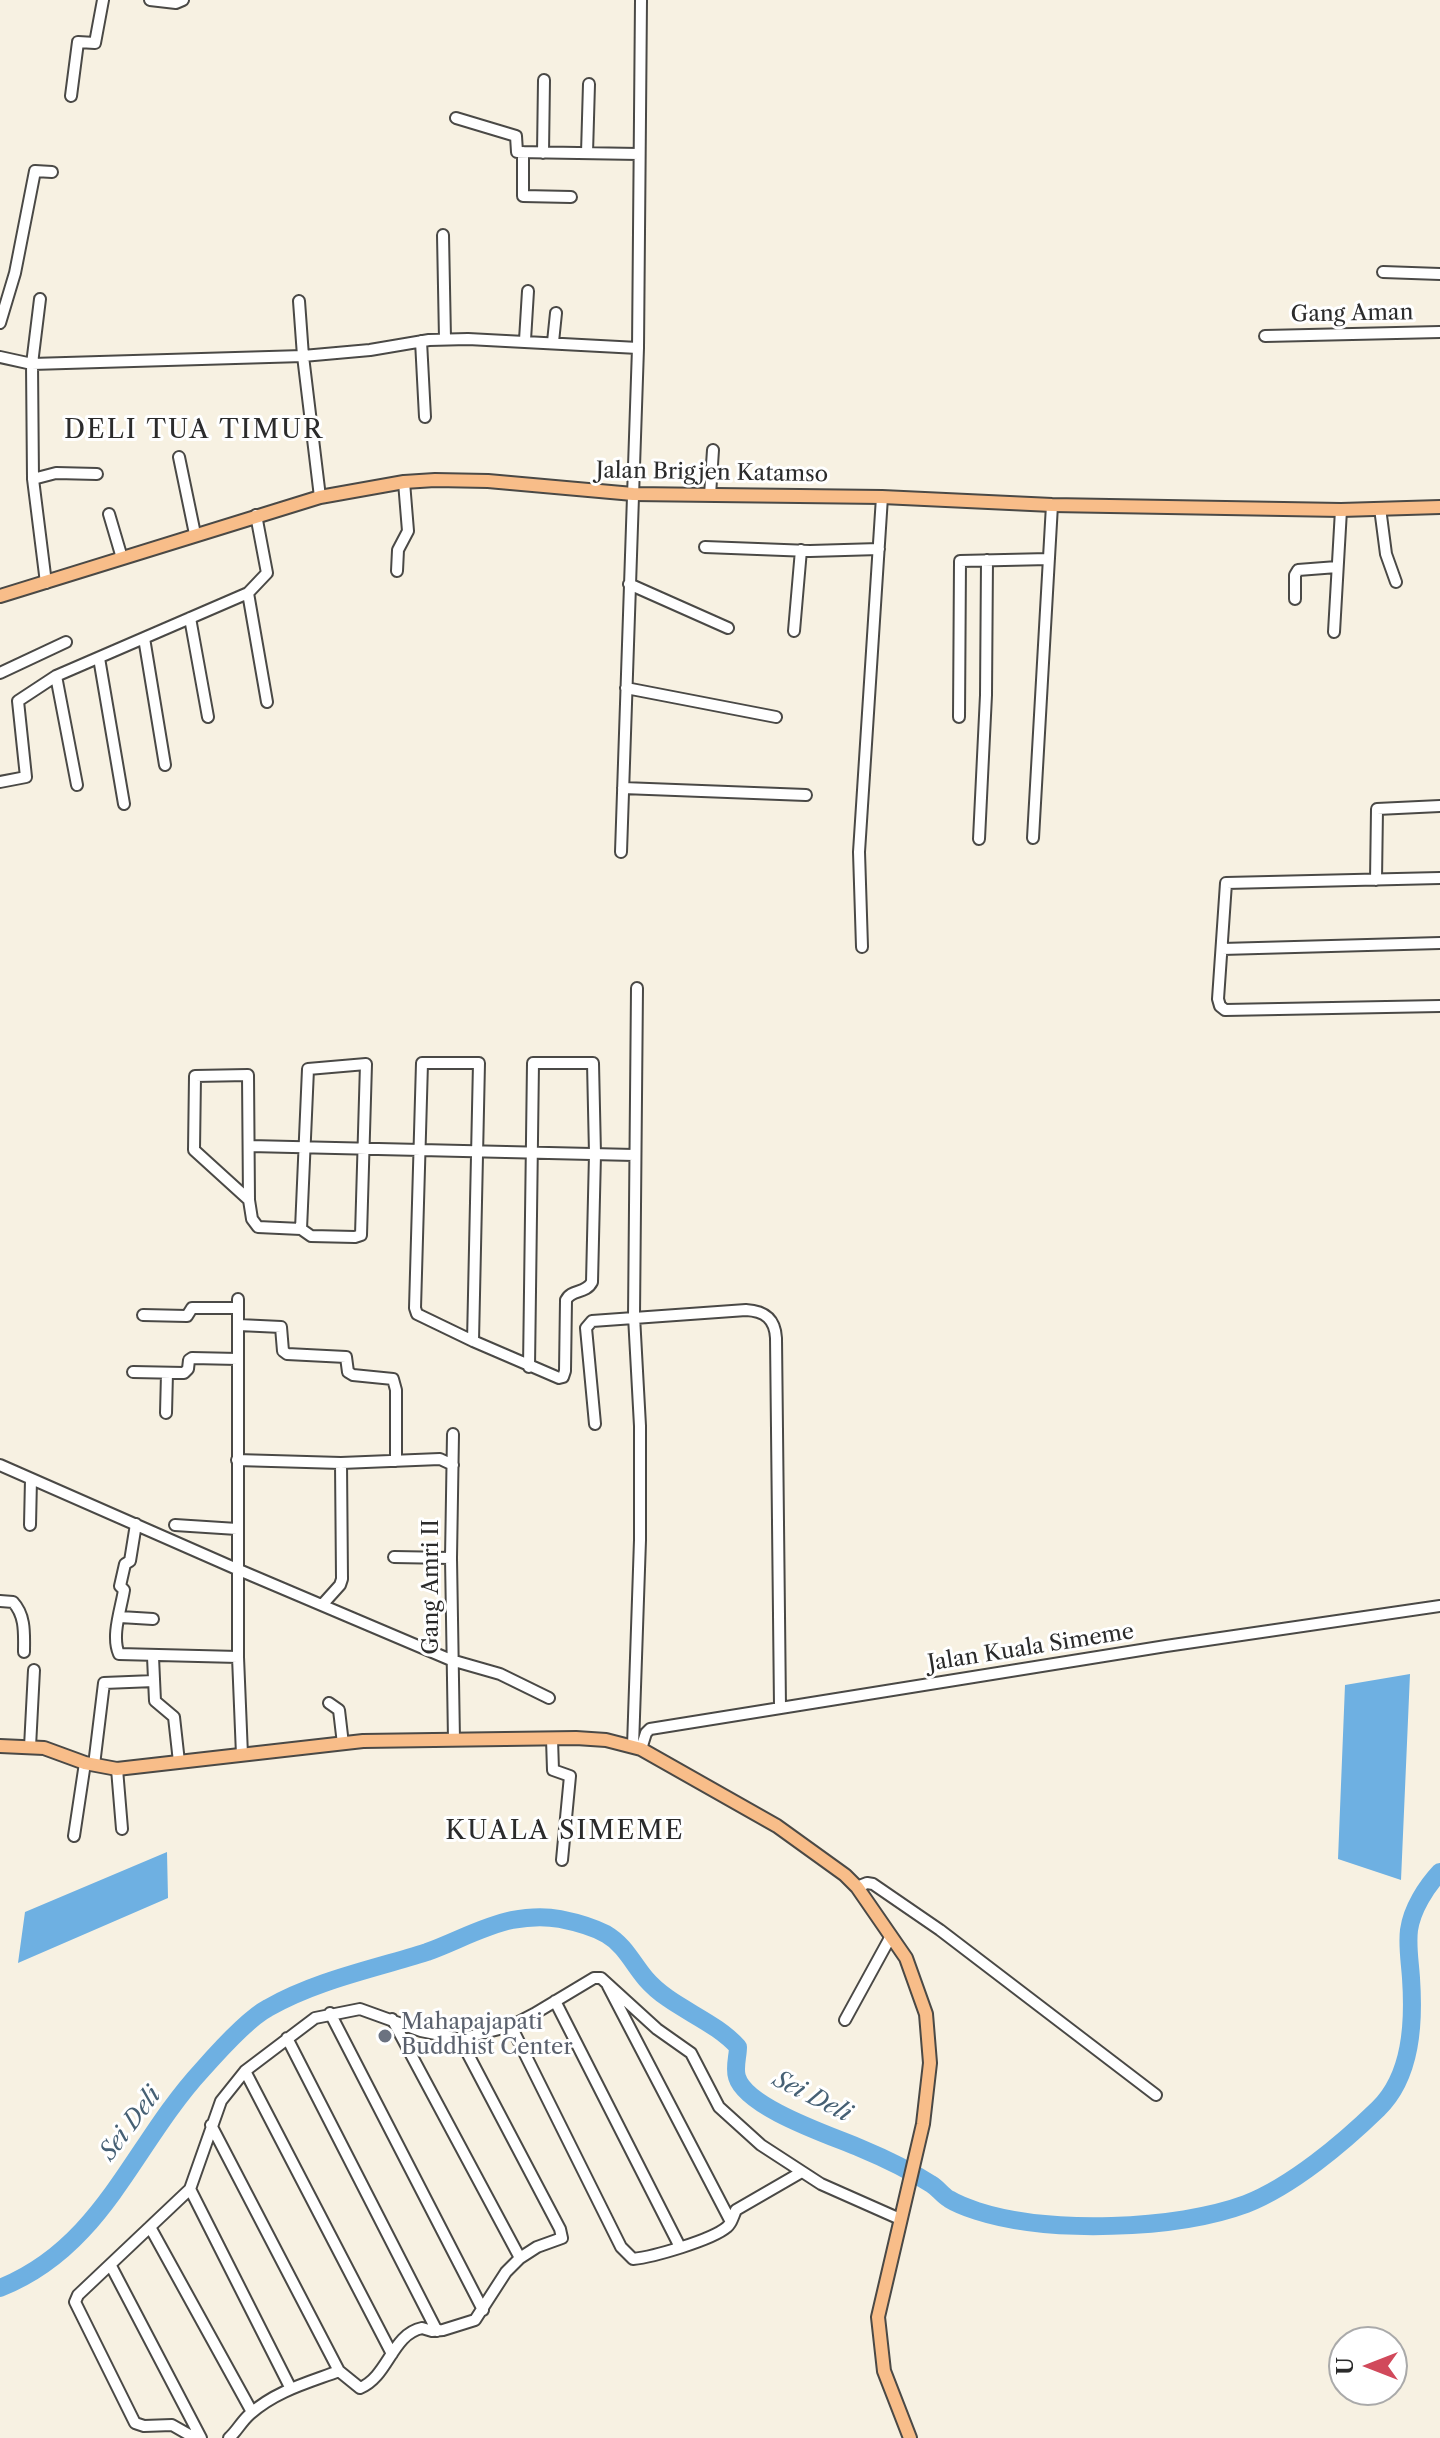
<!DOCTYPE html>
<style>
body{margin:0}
#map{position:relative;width:1440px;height:2438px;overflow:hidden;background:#f7f1e2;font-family:"Libre Caslon Text",serif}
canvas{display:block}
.north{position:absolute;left:1328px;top:2326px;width:80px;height:80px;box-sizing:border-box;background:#fff;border:2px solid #aaa;border-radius:50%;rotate:270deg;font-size:22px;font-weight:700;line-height:32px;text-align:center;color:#2b2b2b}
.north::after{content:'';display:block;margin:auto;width:28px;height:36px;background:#d1495b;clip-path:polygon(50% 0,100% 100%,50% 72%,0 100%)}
</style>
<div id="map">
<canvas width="1440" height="2438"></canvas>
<div class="north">U</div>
</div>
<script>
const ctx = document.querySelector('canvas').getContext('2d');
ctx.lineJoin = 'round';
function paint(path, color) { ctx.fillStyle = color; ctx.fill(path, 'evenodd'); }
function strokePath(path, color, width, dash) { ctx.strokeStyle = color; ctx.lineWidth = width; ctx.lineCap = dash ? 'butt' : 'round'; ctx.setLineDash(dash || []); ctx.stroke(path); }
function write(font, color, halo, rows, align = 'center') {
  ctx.font = font + ' "Libre Caslon Text",serif'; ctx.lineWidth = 6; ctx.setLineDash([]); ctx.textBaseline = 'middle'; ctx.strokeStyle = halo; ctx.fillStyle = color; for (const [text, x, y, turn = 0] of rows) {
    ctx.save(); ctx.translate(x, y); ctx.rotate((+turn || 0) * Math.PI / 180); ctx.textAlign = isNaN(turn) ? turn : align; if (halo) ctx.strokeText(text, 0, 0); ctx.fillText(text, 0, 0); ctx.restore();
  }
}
paint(new Path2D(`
 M1410 1674 1401 1880 1338 1859 1345 1685Z
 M167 1852 168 1898 18 1963 25 1912Z`), '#6eb0e2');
strokePath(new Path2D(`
 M0 2288C103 2247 132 2146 202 2070 217 2053 249 2018 268 2008 317 1980 374 1969 427 1952 455 1942 483 1926 512 1920 528 1917 544 1916 560 1919 575 1922 593 1927 606 1934 625 1945 633 1964 646 1979 671 2008 713 2019 738 2047 738 2056 734 2068 737 2077 746 2108 832 2136 860 2148 884 2158 909 2170 931 2184 938 2188 942 2195 949 2199 957 2204 968 2208 977 2211 1048 2234 1176 2230 1246 2204 1292 2186 1343 2143 1378 2109 1412 2076 1414 2022 1411 1978 1410 1962 1407 1946 1409 1930 1412 1909 1426 1887 1440 1872`), '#6eb0e2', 18);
const minor = new Path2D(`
 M150 0 176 3 183 0
 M71 96 78 42 95 43 103 0
 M456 118 516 136 517 152 639 154
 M523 152V196L571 197
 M543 153 544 80
 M587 153 589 84
 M443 235 445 339
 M1383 272 1440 274
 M0 323 15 273 35 171 52 172
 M1265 336 1440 332
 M525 340 528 291
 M421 341 425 417
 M553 342 556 313
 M0 357 32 364 40 299
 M179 457 195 534
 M33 479 56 473 97 474
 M710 495 713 450
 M320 497 303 356 370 350 429 340 468 339 638 348
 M1380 508 1386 554 1396 582
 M109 514 122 558
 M705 547 810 551 879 549
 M397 571 398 550 408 531 404 482
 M46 583 33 479 32 364 303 356 299 301
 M629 584 728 628
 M248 593 267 702
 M1295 599V575L1298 570 1337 567
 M190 618 208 717
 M794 631 801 550
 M1334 632 1341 510
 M144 638 165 765
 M99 658 124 804
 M0 673 66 642
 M56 676 77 785
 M626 688 776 717
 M959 717 960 561 1049 559
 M0 782 26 777 18 701 56 676 248 593 267 573 256 515
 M623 788 806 795
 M1033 838 1052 505
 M979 839 986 695 987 560
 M621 852 638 348 641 0
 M1440 878 1226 883 1218 999 1220 1006 1225 1010 1440 1006
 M1376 880 1377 809 1440 806
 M862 947 859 852 882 497
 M1222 949 1440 943
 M250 1146 634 1155
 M249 1200 194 1150 195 1076 248 1075 249 1200 252 1219 258 1227 301 1229 308 1069 366 1064 361 1235 355 1237 311 1236 301 1229
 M238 1299V1657L242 1755
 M143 1315 187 1316 192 1308H238
 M239 1325 281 1327 283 1351 287 1354 346 1357 348 1372 353 1375 393 1379 396 1390V1461
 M473 1341 479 1063H422L415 1308 417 1314 473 1341 559 1378 563 1377 565 1371 566 1300C571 1289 586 1294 592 1282L595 1154 593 1063H533L529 1367
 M133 1372 184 1373 188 1369 189 1360 192 1358 238 1359
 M166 1413 167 1373
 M595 1424 586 1328 592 1321 746 1310C765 1311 775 1319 776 1338L780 1707
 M453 1434 451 1558 454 1740
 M237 1460 341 1463 440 1459 453 1465
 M0 1465 239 1570 451 1660 500 1674 549 1698
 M136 1524 130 1561 125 1564 120 1586 124 1590C121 1609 111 1636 119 1654L238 1657
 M30 1525 31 1479
 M175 1525 237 1529
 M394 1557 451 1558
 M0 1601 13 1602C26 1616 24 1635 24 1652
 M322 1605 340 1585 342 1579 341 1463
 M120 1617 153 1619
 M153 1657 155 1701 174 1717 179 1762
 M329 1703 339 1710 343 1744
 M552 1739 553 1770 570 1776 562 1860
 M633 1746 640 1540V1426L634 1316 637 988
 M30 1747 34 1670
 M641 1749 646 1733 650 1729 1166 1646 1440 1606
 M94 1765 104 1683 154 1681
 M117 1769 122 1829
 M74 1836 85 1763
 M857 1887 867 1883 873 1884 940 1930 1156 2095
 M608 1986 731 2222
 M555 2001 680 2247
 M330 2013 483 2310
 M392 2019 520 2258
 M845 2020 891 1936
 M511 2026 621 2247 633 2259C653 2257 712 2240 727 2227 732 2223 733 2216 736 2210L800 2173
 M287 2038 437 2331
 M245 2071 392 2354
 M211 2125 339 2371
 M190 2189 290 2387
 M150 2227 252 2412
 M111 2266 201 2438
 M195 2438 172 2425 144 2426 135 2423 75 2302 78 2295 190 2189 221 2101 245 2071 315 2018 360 2009 421 2031 460 2039 511 2026 534 2014 594 1978H601L657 2029 691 2053 719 2107 761 2145 821 2184 900 2219
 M229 2438C237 2431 241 2422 250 2414 276 2391 307 2383 339 2371L360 2388C388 2377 392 2334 422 2328L432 2331 443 2330 475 2320 506 2272 520 2258 537 2247 562 2238 560 2229 460 2039`);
const major = new Path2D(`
 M0 596 320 497 404 482 435 480 488 481 633 494 882 497 1052 505 1341 510 1440 507
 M0 1746 44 1748 85 1763 117 1769 363 1741 576 1738 606 1740 641 1749 777 1826 845 1875 857 1887 906 1958 926 2014 930 2063 923 2124 878 2317 884 2371 910 2438`);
strokePath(minor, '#4a4946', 14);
strokePath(major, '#4a4946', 16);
strokePath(minor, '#fff', 10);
strokePath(major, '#f8bd89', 12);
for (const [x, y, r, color] of [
 [385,2036,8,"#6b7280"]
]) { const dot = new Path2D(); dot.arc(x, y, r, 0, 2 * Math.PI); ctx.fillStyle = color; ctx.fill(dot); strokePath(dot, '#fff', 3); }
write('22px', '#2b2b2b', '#fff', [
 ["Gang Aman",1352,314,-1],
 ["Jalan Brigjen Katamso",712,473,1],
 ["Gang Amri II",432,1587,-90],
 ["Jalan Kuala Simeme",1031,1648,-9]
]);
write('22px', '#5b616d', '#fff', [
 ["Mahapajapati",401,2023],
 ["Buddhist Center",401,2048]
], 'left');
write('italic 24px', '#466074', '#fff', [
 ["Sei Deli",812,2097,27],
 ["Sei Deli",131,2124,-53]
]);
ctx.letterSpacing = '2px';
write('26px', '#2b2b2b', '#fff', [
 ["DELI TUA TIMUR",194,430],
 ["KUALA SIMEME",565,1831]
]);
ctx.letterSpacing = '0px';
</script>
